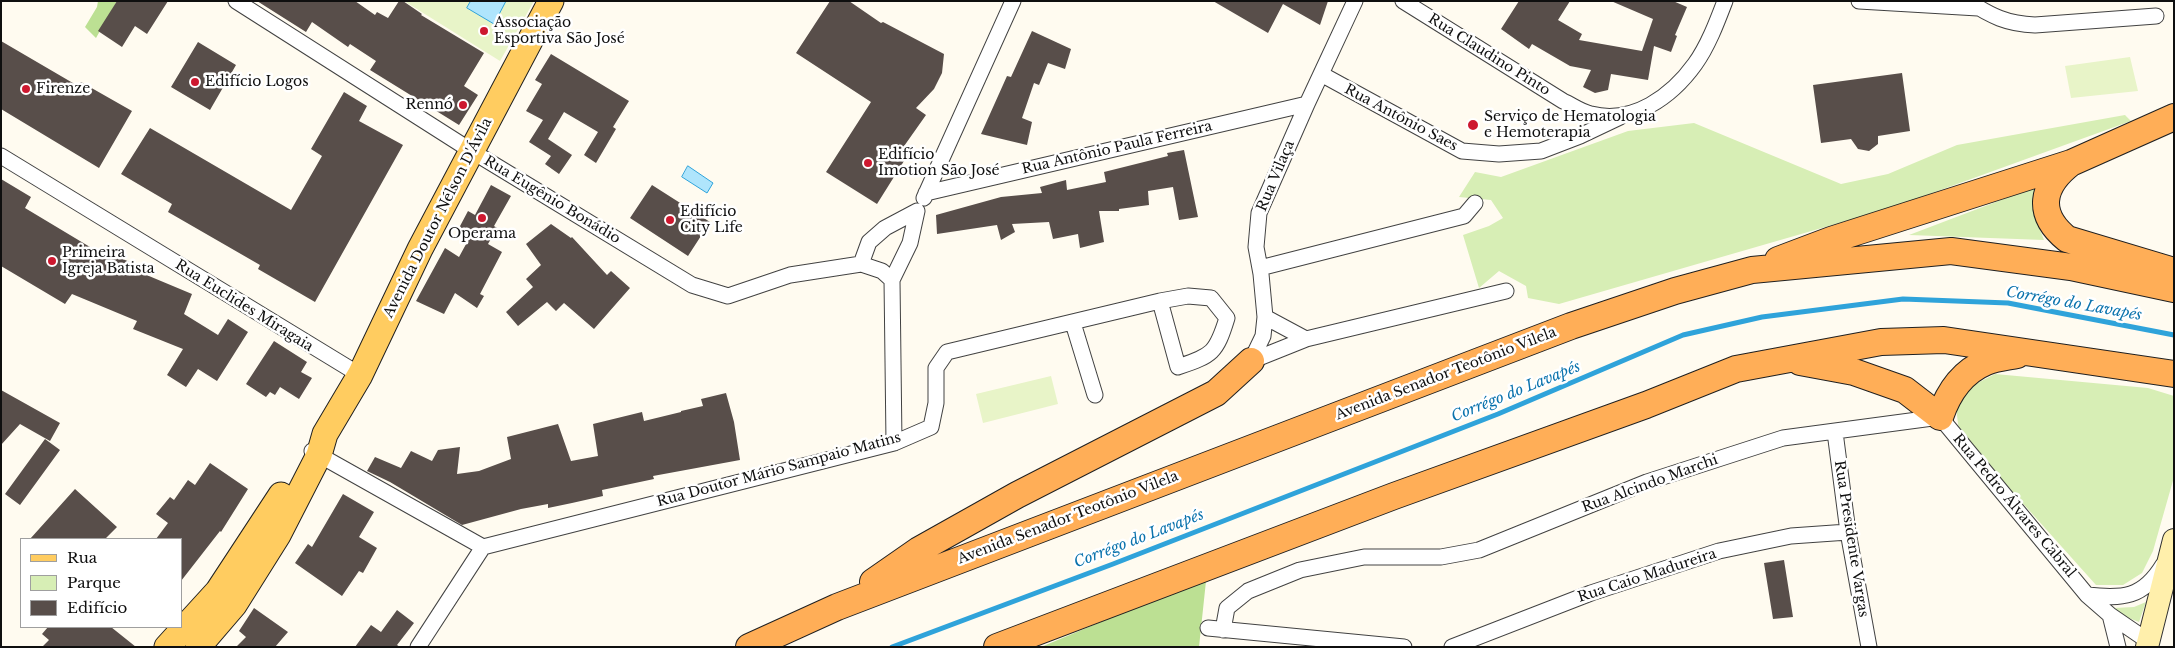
<!DOCTYPE html>
<meta charset="utf-8">
<style>
body{margin:0}
#map{position:relative;width:2175px;height:648px;overflow:hidden;background:#fffbf0;font-family:"Libre Baskerville",serif}
canvas{display:block}
.frame{position:absolute;inset:0;border:2px solid #0f0f0f;pointer-events:none}
.legend{position:absolute;left:20px;top:538px;width:162px;height:90px;box-sizing:border-box;background:#fff;border:1px solid #9f9f9f;margin:0;padding:6px 9px;list-style:none;font-size:15px;color:#0f0f0f}
.legend li{display:flex;align-items:center;gap:10px;height:25px}
.legend b{width:25px;border:1px solid #9f9f9f}
</style>
<div id="map">
<canvas width="2175" height="648"></canvas>
<div class="frame"></div>
<ul class="legend">
<li><b style="height:6px;background:#ffcc60"></b>Rua</li>
<li><b style="height:14px;background:#d7eeb5"></b>Parque</li>
<li><b style="height:14px;background:#584e4a"></b>Edifício</li>
</ul>
</div>
<script>
const ctx = document.querySelector('canvas').getContext('2d');
ctx.lineJoin = 'round';
function paint(path, color) { ctx.fillStyle = color; ctx.fill(path, 'evenodd'); }
function strokePath(path, color, width, dash) { ctx.strokeStyle = color; ctx.lineWidth = width; ctx.lineCap = dash ? 'butt' : 'round'; ctx.setLineDash(dash || []); ctx.stroke(path); }
function write(font, color, halo, rows, align = 'center') {
  ctx.font = font + ' "Libre Baskerville",serif'; ctx.lineWidth = 5; ctx.setLineDash([]); ctx.textBaseline = 'middle'; ctx.strokeStyle = halo; ctx.fillStyle = color; for (const [text, x, y, turn = 0] of rows) {
    ctx.save(); ctx.translate(x, y); ctx.rotate((+turn || 0) * Math.PI / 180); ctx.textAlign = isNaN(turn) ? turn : align; if (halo) ctx.strokeText(text, 0, 0); ctx.fillText(text, 0, 0); ctx.restore();
  }
}
paint(new Path2D(`
 M2125 115 2131 121 1891 208 1559 304 1528 298 1526 286 1499 271 1479 288 1463 235 1489 226 1503 218 1491 200 1459 197 1475 172 1501 177 1628 131 1694 123 1841 184 1888 174 1957 145Z
 M2051 181 2034 214 2044 240 1909 235Z
 M1995 374 2148 388 2174 396V477L2153 551 2142 573 2123 585H2096L1959 432 1956 407 1968 388Z
 M2146 602 2139 622 2126 617 2114 608 2134 607Z`), '#d7eeb5');
paint(new Path2D(`
 M98 1H117L96 38 85 27 97 7Z
 M1206 581 1199 647H1041L1182 588Z`), '#bce093');
paint(new Path2D(`
 M404 1H534L500 61Z
 M2130 57 2138 91 2071 98 2065 66Z
 M1051 376 1058 404 983 423 976 394Z`), '#e8f4c8');
const water = new Path2D(`
 M471 1H506L494 24 467 8Z
 M688 166 713 183 707 193 682 177Z`);
paint(water, '#afe5fc');
strokePath(water, '#2fa3da', 1);
strokePath(new Path2D(`
 M892 647 1113 564 1498 414 1683 335 1762 317 1903 299 2008 303 2174 335`), '#2fa3da', 5);
paint(new Path2D(`
 M117 1H168L147 34 135 26 122 47 98 31Z
 M257 1H355L375 15 377 12 388 18 399 1H403L422 14 421 15 484 53 464 86 478 95 459 125 370 70 376 61 350 44 348 47 312 22 306 32Z
 M830 1H849L881 23 883 22 944 54 942 73 934 89 916 108 926 115 902 149 909 153 877 204 826 172 871 102 796 53Z
 M1213 1H1328L1320 25 1283 4 1268 33Z
 M1519 1H1570L1558 20 1582 34 1579 40 1642 51 1653 19 1611 1H1673L1687 7 1675 35 1677 36 1671 52 1654 46 1648 80 1611 74 1608 90 1595 93 1583 87 1591 70 1570 66 1532 44 1529 49 1501 29Z
 M1032 31 1071 49 1065 69 1048 63 1039 85 1034 83 1022 118 1032 122 1027 145 981 134 1007 76 1011 77Z
 M1 41 78 86 81 82 132 111 99 168 1 109Z
 M198 42 236 65 210 110 171 87Z
 M551 54 629 101 613 127 616 129 596 163 584 155 598 132 564 112 548 139 572 155 559 174 545 164 551 156 529 142 543 120 526 111 542 84 535 80Z
 M1902 73 1910 131 1878 136V144L1869 151 1858 149 1851 139 1821 143 1813 85Z
 M344 92 367 106 359 121 403 145 315 302 258 269 260 265 168 212 172 204 121 174 150 128 291 210 322 156 311 149Z
 M1184 150 1198 217 1179 220 1173 187 1148 191 1149 205 1119 209V211H1099L1104 242 1080 248 1078 234 1053 239 1049 222 1012 224 1015 232 1001 240 997 225 937 234 936 215 1001 197 1042 193 1040 187 1066 180 1067 190 1106 182 1104 172 1168 156 1167 153Z
 M1 179 31 197 25 208 100 253 102 250 139 266 137 271 192 294 184 314 218 335 228 319 248 332 217 381 198 369 186 387 167 375 183 349 133 329 137 321 72 294 65 304 1 266Z
 M491 185 511 196 494 226 497 228 488 244 502 252 480 294 484 296 477 308 455 293 444 314 416 301 445 248 459 257 471 235 459 228 468 211 475 215Z
 M652 185 710 222 688 256 630 218Z
 M551 224 571 238 572 237 607 275 611 271 630 288 594 329 564 303 556 311 547 302 518 326 506 312 533 287 526 279 541 265 526 244Z
 M274 341 307 362 301 372 312 378 299 399 280 387 275 395 270 392 266 397 246 384Z
 M1 390 60 423 50 441 20 424 1 445Z
 M726 393 734 422 740 460 653 476 654 479 602 490 603 496 572 503 548 508V504L521 509 462 525 390 482 367 471 375 457 401 468 411 451 432 461 438 450 460 447 457 474 479 471 511 459 507 437 558 424 571 461 598 456 593 424 642 412 644 421 681 412V411L703 406 701 399Z
 M45 439 60 450 20 505 5 494Z
 M210 463 248 489 221 532 220 531 181 581V539H156L168 523 156 514 170 497 174 500 188 480 195 485Z
 M75 489 117 527 105 539H30Z
 M343 494 374 512 359 537 377 548 363 573 359 571 342 596 295 563 308 544 312 547Z
 M1784 560 1793 617 1773 619 1764 563Z
 M254 608 288 632 275 647H236L246 637 239 631Z
 M397 610 414 623 397 645 400 647H355L371 625 381 632Z
 M48 627H111L136 647H42L49 640 42 634Z`), '#584e4a');
const minor = new Path2D(`
 M236 1 470 150 692 285 728 296 790 275 861 264 882 271 892 280
 M1403 1 1563 101C1572 105 1581 112 1591 114 1633 125 1672 96 1695 64 1708 46 1717 22 1725 1
 M1859 1 1978 8
 M1968 1C1991 16 2007 24 2035 25L2156 16
 M1321 74 1462 151 1499 154 1541 151 1580 136 1620 117
 M1 156 360 375
 M926 193 1307 104
 M924 198 1013 1
 M861 264 869 242 885 228 917 211 910 243 892 280 894 443
 M1260 268 1464 216 1475 203
 M1265 317 1306 339
 M1073 323 1095 395
 M1251 361 1263 336 1265 317 1261 274 1256 247 1259 213 1307 104 1355 1
 M1251 361 1306 339 1506 291
 M1835 432 1848 532 1869 647
 M312 451 483 547
 M2087 595C2123 599 2143 598 2163 565
 M2110 615 2118 647
 M1208 628 1404 647
 M1223 630 1227 608 1248 591 1300 570 1364 557H1441L1479 550 1647 482 1783 438 1940 417 2087 595 2110 615 2148 641
 M418 647 483 547 894 443 931 427 936 403V368L947 352 1160 301 1188 296 1211 298 1227 318C1216 354 1212 355 1178 367L1160 301
 M1452 647 1591 593 1719 551 1791 536 1848 532`);
const secondary = new Path2D(`
 M2147 647 2174 540`);
const primary = new Path2D(`
 M167 647 218 591 281 495
 M198 647 234 605 278 535 319 455 325 434 360 375 420 249 551 1`);
const trunk = new Path2D(`
 M2071 163C2041 186 2036 214 2067 239L2174 271
 M1778 260 1831 240 2071 163 2174 117
 M1800 362 1854 372 1905 390 1940 417C1948 393 1962 372 1986 362 1996 358 2007 357 2017 355
 M873 582 919 550 1017 495 1216 393 1251 361
 M749 647 837 607 1571 326 1675 291 1752 270 1951 251 2071 267 2174 289
 M997 647 1394 496 1646 405 1736 369 1881 342 1944 340 2174 374`);
strokePath(minor, '#424242', 17);
strokePath(secondary, '#313131', 24);
strokePath(primary, '#202020', 27);
strokePath(trunk, '#202020', 28);
strokePath(minor, '#fff', 15);
strokePath(secondary, '#ffefab', 22);
strokePath(primary, '#ffcc60', 25);
strokePath(trunk, '#ffae57', 26);
for (const [x, y, r, color] of [
 [484,31,5,"#cd182f"],
 [195,82,5,"#cd182f"],
 [26,89,5,"#cd182f"],
 [463,105,5,"#cd182f"],
 [1473,125,6,"#cd182f"],
 [868,163,5,"#cd182f"],
 [482,218,5,"#cd182f"],
 [670,220,5,"#cd182f"],
 [52,261,5,"#cd182f"]
]) { const dot = new Path2D(); dot.arc(x, y, r, 0, 2 * Math.PI); ctx.fillStyle = color; ctx.fill(dot); strokePath(dot, '#fff', 2); }
write('14px', '#0f0f0f', '#fff', [
 ["Associação",494,23],
 ["Esportiva São José",494,39],
 ["Edifício Logos",205,82],
 ["Firenze",36,89],
 ["Rennó",453,105,"right"],
 ["Serviço de Hematologia",1484,117],
 ["e Hemoterapia",1484,133],
 ["Edifício",878,155],
 ["Imotion São José",878,171],
 ["Edifício",680,212],
 ["City Life",680,228],
 ["Operama",482,234,"center"],
 ["Primeira",62,253],
 ["Igreja Batista",62,269]
], 'left');
write('14px', '#0f0f0f', '#fff', [
 ["Rua Claudino Pinto",1489,55,32],
 ["Rua Antônio Saes",1401,118,28],
 ["Rua Antônio Paula Ferreira",1117,148,-13],
 ["Rua Vilaça",1276,176,-67],
 ["Rua Eugênio Bonádio",552,200,31],
 ["Avenida Doutor Nélson D'Ávila",438,218,-63],
 ["Rua Euclides Miragaia",244,306,32],
 ["Avenida Senador Teotônio Vilela",1446,374,-21],
 ["Rua Doutor Mário Sampaio Matins",779,470,-15],
 ["Rua Alcindo Marchi",1650,484,-20],
 ["Rua Pedro Álvares Cabral",2014,506,50],
 ["Avenida Senador Teotônio Vilela",1068,518,-21],
 ["Rua Presidente Vargas",1851,539,81],
 ["Rua Caio Madureira",1647,576,-18]
]);
write('italic 15px', '#0b73ad', '#fff', [
 ["Corrégo do Lavapés",2074,304,10],
 ["Corrégo do Lavapés",1516,392,-22],
 ["Corrégo do Lavapés",1139,539,-21]
]);
</script>
